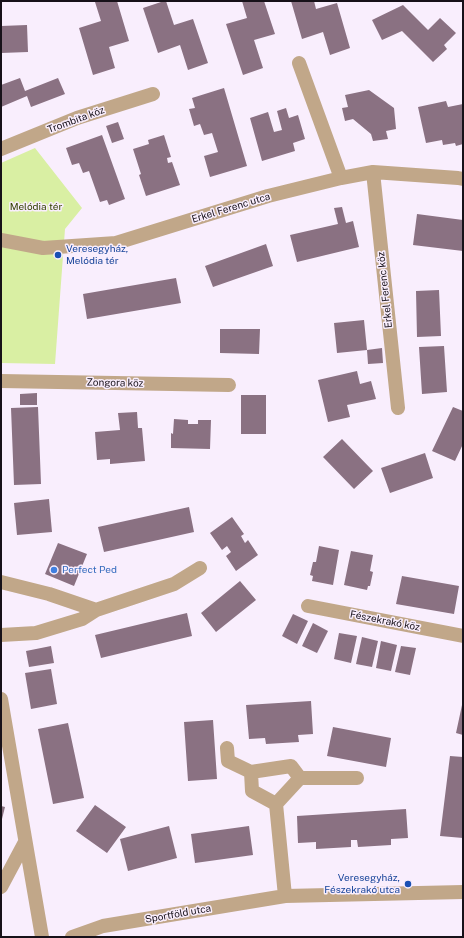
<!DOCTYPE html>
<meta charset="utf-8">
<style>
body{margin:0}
#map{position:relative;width:464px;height:938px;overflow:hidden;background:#f9eefd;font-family:"Public Sans",sans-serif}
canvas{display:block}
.frame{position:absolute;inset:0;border:2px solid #171119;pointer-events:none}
</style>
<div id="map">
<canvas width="464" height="938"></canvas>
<div class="frame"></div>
</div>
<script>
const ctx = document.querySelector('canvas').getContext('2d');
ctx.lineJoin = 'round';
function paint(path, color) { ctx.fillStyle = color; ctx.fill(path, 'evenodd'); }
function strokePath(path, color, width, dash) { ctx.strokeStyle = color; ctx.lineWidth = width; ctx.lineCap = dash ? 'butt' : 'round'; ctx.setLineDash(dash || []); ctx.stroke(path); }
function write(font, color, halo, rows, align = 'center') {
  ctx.font = font + ' "Public Sans",sans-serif'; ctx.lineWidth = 3; ctx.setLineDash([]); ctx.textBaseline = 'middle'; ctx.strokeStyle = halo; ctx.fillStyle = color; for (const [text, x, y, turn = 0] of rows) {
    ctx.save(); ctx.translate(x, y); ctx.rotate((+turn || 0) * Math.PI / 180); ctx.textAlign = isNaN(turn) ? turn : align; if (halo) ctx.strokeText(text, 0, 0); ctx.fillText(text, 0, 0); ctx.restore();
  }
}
paint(new Path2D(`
 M35 148 82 208 65 229 55 364 1 363V163Z`), '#d9efa3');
paint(new Path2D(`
 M99 1H117L129 41 109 47 115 68 93 75 79 28 101 21 95 2Z
 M164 1H166L174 25 193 19 208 63 188 70 180 45 158 53 143 8Z
 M242 1H264L275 34 254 40 263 68 243 75 226 24 247 18Z
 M291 1H314L316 9 337 3 350 48 330 55 323 32 302 39Z
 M403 5 428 30 440 18 456 33 444 45 447 49 433 62 402 31 382 40 372 20Z
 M27 25 28 52 1 53V26Z
 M20 78 25 91 58 78 65 94 31 107 27 96 1 107V85Z
 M224 88 247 166 210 177 204 156 218 152 212 133 204 135 200 124 194 126 189 109 195 108 192 98Z
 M369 90 394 108 396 129 386 131 388 139 373 141 371 134 353 119 345 121 342 108 348 107 345 95Z
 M446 101 448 107 463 104V144L456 146 455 143 443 145 442 140 426 143 418 107Z
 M286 108 289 118 298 115 305 139 293 143 295 151 262 161 250 118 268 112 274 132 282 130 277 111Z
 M118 122 124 139 112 143 106 126Z
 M102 135 125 199 109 205 107 200 100 202 89 171 83 173 79 163 72 165 66 148Z
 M164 135 171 157 167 158 168 163 172 162 180 185 146 196 139 175 141 174 133 149 149 144 148 140Z
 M342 207 346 223 353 221 359 247 297 262 290 235 338 224 334 208Z
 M417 214 463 220V251L413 245Z
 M266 244 273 266 213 287 205 266Z
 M176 278 181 303 87 319 83 294Z
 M439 290 441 336 417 337 416 291Z
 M364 320 367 350 337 353 334 323Z
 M220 329H260L259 354 220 353Z
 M444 346 447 392 422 394 419 347Z
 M382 348 383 363 368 364 367 350Z
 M357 371 360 384 371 381 376 399 347 405 350 417 328 422 318 380Z
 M37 393V405H20V394Z
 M241 395H266V434H241Z
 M38 407 41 484 14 485 11 408Z
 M453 407 463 411V444L455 461 432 451Z
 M137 412 138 428H142L145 461 110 464V459L97 460 95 432 120 430 118 413Z
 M174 419 188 420V424H198V420H211L210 449 171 448V433L173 434Z
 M342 439 373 471 354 489 323 457Z
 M425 453 433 478 390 493 381 468Z
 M49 499 52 532 17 535 14 503Z
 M189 507 194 532 104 552 98 527Z
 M232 517 244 534 241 536 245 543 248 540 258 555 236 571 226 556 231 552 227 546 222 550 210 533Z
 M58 543 87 554 74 586 45 574Z
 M319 546 339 550 333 585 312 581 313 576 310 575 313 562H316Z
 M351 551 373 555 370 571 373 572 370 586H368L367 590 344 585Z
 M402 576 459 586 454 614 396 604Z
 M240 581 256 600 216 632 201 613Z
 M187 613 192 636 101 658 95 635Z
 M293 614 308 621 297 644 282 636Z
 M313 623 328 631 317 653 302 646Z
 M339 633 357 636 351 663 334 659Z
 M362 637 378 641 372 667 356 664Z
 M381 641 397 645 391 671 376 668Z
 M51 646 54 663 29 667 26 651Z
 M401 646 416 648 410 675 395 672Z
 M51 669 57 704 31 709 25 673Z
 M311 701 313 734 298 735 299 742 266 744 265 738 249 739 246 705Z
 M462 705H463V735L456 733Z
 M213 720 217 779 188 781 184 722Z
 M68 723 84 798 53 804 38 729Z
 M333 727 391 738 386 767 327 756Z
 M450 756 463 757V838L440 836Z
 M95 805 126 827 107 853 76 831Z
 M1 806 5 807 2 819H1Z
 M406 809 408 838 391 839V845L358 847 357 840H351V847L316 849V842L298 843 297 816Z
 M169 826 177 858 128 871 120 839Z
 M249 826 253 855 195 863 191 834Z`), '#8a7182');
strokePath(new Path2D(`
 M299 63 341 178
 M1 149 77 118 153 94
 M373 172 398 408
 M1 240 43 248 116 243 268 196 341 178 373 172 458 178 463 179
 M1 381 229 385
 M1 582 49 594 96 610 174 584 200 568
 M308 606 463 636
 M1 635 36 633 82 619 96 610
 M1 699 42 937
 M227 748 228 761 251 772
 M300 778H357
 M276 804 252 791 251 772 291 766 300 778 276 804 285 896
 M1 887 25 842
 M72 937 103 926 285 896 463 892`), '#c1a789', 14);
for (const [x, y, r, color] of [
 [58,255,4,"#1a4fb4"],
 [54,570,4,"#3f7fe0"],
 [408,884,4,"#1a4fb4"]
]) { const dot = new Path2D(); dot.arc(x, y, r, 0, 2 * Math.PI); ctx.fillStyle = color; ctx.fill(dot); strokePath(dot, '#f9eefd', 1.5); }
write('10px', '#171119', '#f9eefd', [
 ["Trombita köz",76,120,-20],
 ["Erkel Ferenc utca",231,208,-17],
 ["Erkel Ferenc köz",385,290,-96],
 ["Zongora köz",115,383,1],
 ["Fészekrakó köz",385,621,11],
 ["Sportföld utca",178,914,-10]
]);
write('10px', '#324000', '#f9eefd', [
 ["Melódia tér",36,207]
]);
write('10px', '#164399', '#f9eefd', [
 ["Veresegyház,",66,249],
 ["Melódia tér",66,261],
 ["Veresegyház,",400,878,"right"],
 ["Fészekrakó utca",400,890,"right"]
], 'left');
write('10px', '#366cbe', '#f9eefd', [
 ["Perfect Ped",62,570]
], 'left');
</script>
